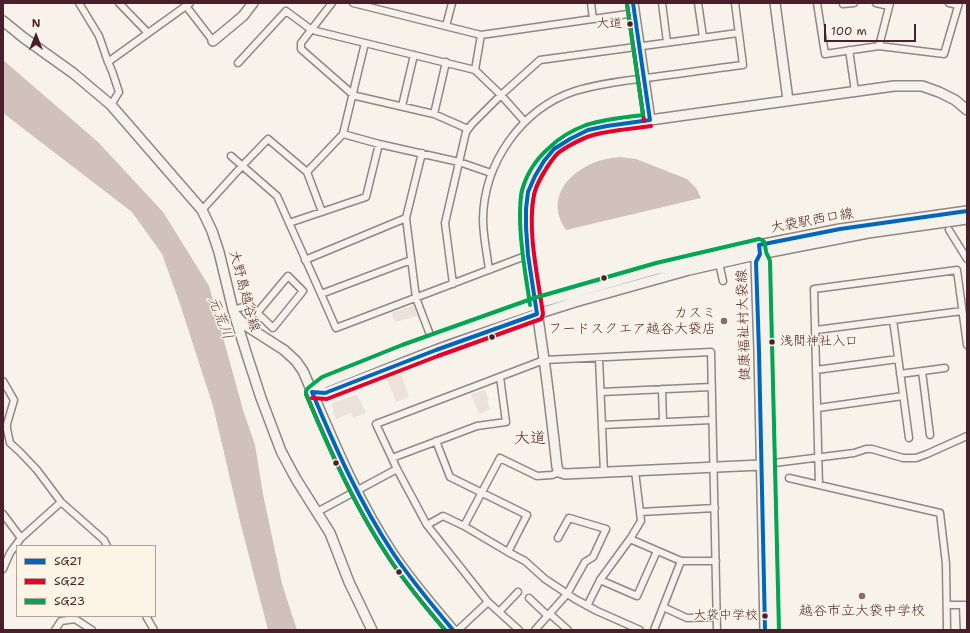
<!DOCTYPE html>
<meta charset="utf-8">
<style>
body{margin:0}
#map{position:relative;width:970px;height:633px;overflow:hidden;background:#f7f3ea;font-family:"Shantell Sans",sans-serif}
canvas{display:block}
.frame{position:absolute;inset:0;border:4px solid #4a1f2b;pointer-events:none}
.legend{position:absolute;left:16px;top:545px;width:140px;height:72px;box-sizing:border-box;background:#fcf5e5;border:1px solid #b59f9b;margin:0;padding:5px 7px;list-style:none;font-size:12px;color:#4a1f2b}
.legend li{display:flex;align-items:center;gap:8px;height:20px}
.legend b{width:20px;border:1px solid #b59f9b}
.north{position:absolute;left:16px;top:16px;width:40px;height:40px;-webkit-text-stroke:3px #fcf5e5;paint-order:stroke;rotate:0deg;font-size:11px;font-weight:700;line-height:16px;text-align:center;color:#4a1f2b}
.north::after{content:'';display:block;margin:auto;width:14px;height:18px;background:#4a1f2b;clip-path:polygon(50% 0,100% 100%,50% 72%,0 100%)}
.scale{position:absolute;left:824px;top:24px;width:92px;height:18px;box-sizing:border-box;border:2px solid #4a1f2b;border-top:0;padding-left:5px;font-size:12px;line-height:14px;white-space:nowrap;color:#4a1f2b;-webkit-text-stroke:3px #fcf5e5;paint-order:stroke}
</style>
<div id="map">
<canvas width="970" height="633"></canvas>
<div class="frame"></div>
<ul class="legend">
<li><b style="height:5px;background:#0065bd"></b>SG21</li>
<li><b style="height:5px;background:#e4002b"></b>SG22</li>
<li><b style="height:5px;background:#00a651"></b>SG23</li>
</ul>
<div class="north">N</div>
<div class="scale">100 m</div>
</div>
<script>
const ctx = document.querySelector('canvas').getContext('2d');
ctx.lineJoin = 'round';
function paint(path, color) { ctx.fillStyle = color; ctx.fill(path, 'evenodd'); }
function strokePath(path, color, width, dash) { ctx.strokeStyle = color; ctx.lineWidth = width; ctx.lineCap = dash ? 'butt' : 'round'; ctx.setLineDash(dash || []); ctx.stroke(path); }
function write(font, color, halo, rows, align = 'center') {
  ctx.font = font + ' "Shantell Sans","Klee One",sans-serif'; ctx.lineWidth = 3; ctx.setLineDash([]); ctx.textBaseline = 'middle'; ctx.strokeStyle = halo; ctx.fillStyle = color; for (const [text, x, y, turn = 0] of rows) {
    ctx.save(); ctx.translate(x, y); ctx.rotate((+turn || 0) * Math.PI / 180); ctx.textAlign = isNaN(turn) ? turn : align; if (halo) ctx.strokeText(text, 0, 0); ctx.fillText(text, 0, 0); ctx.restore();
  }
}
paint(new Path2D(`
 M414 305 417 316 395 322 391 313Z
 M401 374 409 397 396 402 387 379Z
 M485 390 489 400 487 401 490 409 479 414 471 394Z
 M357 394 366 413 353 418 351 413 336 419 333 411 334 410 331 404Z`), '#ebe3d9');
paint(new Path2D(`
 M3 60 98 142 163 212 209 286 243 410 255 445 263 494 282 584 297 630H268L240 521 213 406 180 304 162 254 132 212 3 113Z
 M620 157 636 159 687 179 696 188 701 198 566 230C546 201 565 175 593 163 602 159 611 158 620 157Z`), '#d0c1ba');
const street = new Path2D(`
 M79 3 99 36 108 62 112 71 119 92 111 105
 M119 3 148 33
 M332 3 301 43V49L350 92 356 96 434 114 468 129
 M353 3 481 35 635 13
 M591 3 593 19
 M662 3 667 42
 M698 3 703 37
 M817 3 825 54 879 46 944 54 959 3
 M843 3V4L854 3
 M876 3 889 6
 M949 3 958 5
 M186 6 213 41
 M446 26 452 3
 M879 46 890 3
 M849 50 855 91
 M108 62 190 3
 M238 63 286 11 309 28 316 31 365 43
 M475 70 481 35
 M402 106 414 55
 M434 114 446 62
 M422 153 406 218 416 298 432 340
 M231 156 277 196 321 294 336 328 528 255
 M307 172 343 134
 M491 173 459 162 379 144 343 134 365 43 475 70 501 95 525 122
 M202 210 242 166 268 139 307 172 322 212
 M289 223 366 197 379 144
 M949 230 967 259
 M305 260 406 218
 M719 263 723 281
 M489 270C487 253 483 236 483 219 484 163 521 109 575 91 598 84 622 81 646 78 678 74 710 69 743 65L735 3
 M453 284 445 223 466 132 472 124 501 95 540 60 738 33
 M321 294 411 260
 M233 310 249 305 273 328 303 291 288 276 257 313
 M893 320 909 438
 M816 330 962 311
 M599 358 604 473
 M816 370 898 359
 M922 371 930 435
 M900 374 945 368
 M3 381 14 400 7 424V429L10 443 20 452 37 470 61 502 104 540 107 546
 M662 389 663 422
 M601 392 711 387
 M818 408 903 396
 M602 425 712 420
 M436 441 450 477 527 515 508 552
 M392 458 477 426 506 422 500 377
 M766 464 854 453 866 449H872L903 458H916L927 454 967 436
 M635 471 640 512 715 508
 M789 478 940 513 946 564 947 630
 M819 485 814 289 957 270 967 345
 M317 512 397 469
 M3 514 21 538
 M427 525 443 516 464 526 508 552 525 561 545 579 575 599 597 611 640 630
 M464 526 500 458 537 476 552 475 559 472
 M630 539 681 561H716
 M3 569 10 553 21 538 61 502
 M600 580 637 596 657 551
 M529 598 548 616
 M947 605H967
 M963 605 964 630
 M587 606 600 580 630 539 641 521 640 512
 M663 607 687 618 717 617
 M499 612 518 592
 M550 614 568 630
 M146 616 154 630
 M55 630 61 621 75 619 92 630
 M458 630 488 602
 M519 630 488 602 427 525 397 469 376 424 544 360 711 352 717 630
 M535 630 567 594 585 562 593 557 606 529 569 518 558 538
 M654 630 681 561`);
const secondary = new Path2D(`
 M633 3 650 120
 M775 3 788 100
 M3 21 24 38 73 73 111 105 202 210 212 231 219 252 233 310 246 352 261 398 281 451 296 479 330 533 349 582 372 630
 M213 41 243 16 253 3
 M760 250V254L756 262 759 351 765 630
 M760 254 764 261 773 630
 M237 316 241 321 245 325 284 350 296 361 303 371C330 433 355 497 393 554 411 581 432 605 453 630
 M312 392 324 383 404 351 443 336 536 304 658 269 759 245 840 229 967 211
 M312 392 325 393 436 350 537 314 575 302 689 270 760 254 868 233 967 219
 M761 465 565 474 559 472 557 467C553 431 549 395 544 359 540 331 536 304 532 277 528 252 522 217 528 193 535 163 560 139 589 130 595 129 601 128 607 126L894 86H922L939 92 955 100 967 110`);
strokePath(street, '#908684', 9);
strokePath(secondary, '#908684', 12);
strokePath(street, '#f5f2ec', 6);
strokePath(secondary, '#f5f2ec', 9);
strokePath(new Path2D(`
 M633 3 650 120
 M312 392 325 393 436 350 537 314 528 255 526 227V209L528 192 535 176 544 161 554 149 570 139 588 130 607 126 650 120
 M312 392C335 447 360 503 393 553 411 580 432 605 453 630
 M765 630 759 351 756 262 760 254 759 245 840 229 967 211`), '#0065bd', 4);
strokePath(new Path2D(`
 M627 4 644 121
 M306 394C330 450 354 505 387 555 404 582 425 606 445 630
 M312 398 327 399 438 356 541 319 542 317 543 314C538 277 527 231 534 195 536 184 550 161 558 153 566 147 581 139 590 136 608 130 632 129 651 126`), '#e4002b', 4);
strokePath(new Path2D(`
 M530 305C526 276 520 247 520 217 520 208 520 199 522 190 527 173 537 158 550 147 560 137 573 130 586 125 604 119 624 117 643 115L627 4
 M445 630C425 607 406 583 389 558 355 507 329 450 306 394V391L308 388 322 377 402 345 534 298 656 263 759 239C767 241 764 244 766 251 766 254 769 257 770 261L779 630`), '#00a651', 4);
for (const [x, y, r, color] of [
 [630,24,3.5,"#4a1f2b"],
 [604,278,3.5,"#4a1f2b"],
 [724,321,4,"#87696e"],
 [492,337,3.5,"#4a1f2b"],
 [772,342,3.5,"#4a1f2b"],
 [336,463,3.5,"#4a1f2b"],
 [399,572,3.5,"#4a1f2b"],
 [862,596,4,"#87696e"],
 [765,616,3.5,"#4a1f2b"]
]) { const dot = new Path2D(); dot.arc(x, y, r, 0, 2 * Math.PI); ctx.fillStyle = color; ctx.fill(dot); strokePath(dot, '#fcf5e5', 1.5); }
write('13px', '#4a1f2b', '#fcf5e5', [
 ["大道",622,24],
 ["浅間神社入口",780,342,"left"],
 ["大袋中学校",758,616]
], 'right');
write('14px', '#4a1f2b', '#fcf5e5', [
 ["大袋駅西口線",812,221,-10],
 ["大野島越谷線",244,291,75],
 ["健康福祉村大袋線",744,325,-92]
]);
write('14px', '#4a1f2b', '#fcf5e5', [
 ["カスミ",716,313],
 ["フードスクエア越谷大袋店",716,329],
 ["越谷市立大袋中学校",862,611,"center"]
], 'right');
write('italic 15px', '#6d4950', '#fcf5e5', [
 ["元荒川",220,318,69]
]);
write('16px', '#4a1f2b', '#fcf5e5', [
 ["大道",530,439]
]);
</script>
